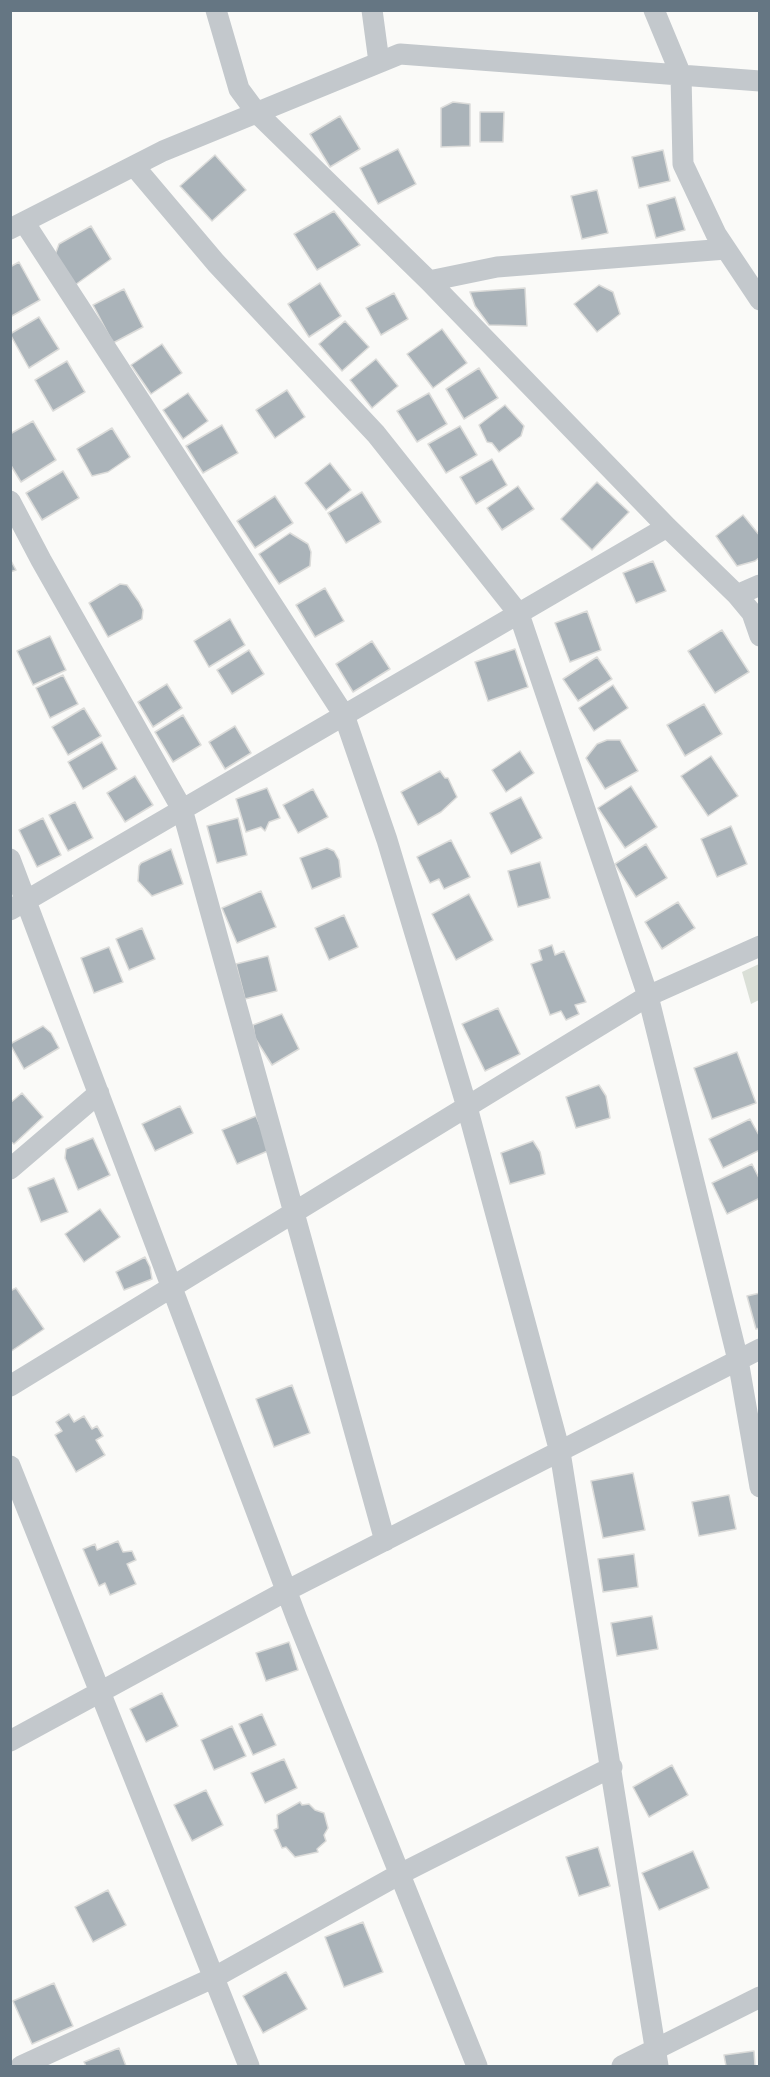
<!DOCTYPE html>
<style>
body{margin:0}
#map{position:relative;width:770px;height:2077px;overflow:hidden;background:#fafaf8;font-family:"PT Sans",sans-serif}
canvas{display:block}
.frame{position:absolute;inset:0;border:12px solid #657683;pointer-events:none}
</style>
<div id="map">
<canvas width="770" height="2077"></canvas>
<div class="frame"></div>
</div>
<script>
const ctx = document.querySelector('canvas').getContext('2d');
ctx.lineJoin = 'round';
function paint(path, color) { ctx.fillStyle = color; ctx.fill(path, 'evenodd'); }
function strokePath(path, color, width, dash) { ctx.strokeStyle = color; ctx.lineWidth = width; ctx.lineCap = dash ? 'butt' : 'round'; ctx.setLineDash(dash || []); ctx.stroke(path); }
paint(new Path2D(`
 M759 964V1000L751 1004 742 972Z`), '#dadfd7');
const building = new Path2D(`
 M453 102 470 104V146L441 147V108Z
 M480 112H504L503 142H480Z
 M340 116 360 149 330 167 310 134Z
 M398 149 416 184 378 204 360 168Z
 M663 150 670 181 639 188 632 157Z
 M215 155 246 190 212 221 180 186Z
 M597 190 608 233 582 239 571 196Z
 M675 197 685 230 656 238 647 205Z
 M334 211 360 245 317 270 294 234Z
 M91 226 111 259 75 285 55 255 59 244Z
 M19 262 40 300 10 317V267Z
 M320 283 341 316 309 337 288 304Z
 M599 285 613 292 620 314 597 332 574 304Z
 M525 288 527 326 489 325 475 306 470 292Z
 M124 289 143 327 113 343 93 305Z
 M394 293 408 319 381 335 366 308Z
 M39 317 59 349 29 368 10 334Z
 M345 321 369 347 342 371 319 344Z
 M442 329 467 363 433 388 407 354Z
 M162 344 182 373 151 394 131 365Z
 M376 359 398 386 372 408 350 380Z
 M67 361 85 392 53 411 35 380Z
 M479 368 498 398 464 419 446 389Z
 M287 390 305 417 275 438 256 410Z
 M188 393 208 421 183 439 163 410Z
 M429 393 447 424 417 442 397 411Z
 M505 405 524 426 521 436 499 452 492 443 487 442 479 425Z
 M33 421 56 460 21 482 10 464V434Z
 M222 425 238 453 203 473 186 446Z
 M460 426 477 455 446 473 428 444Z
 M112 428 130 457 108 472 92 476 77 449Z
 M492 459 507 485 476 504 460 477Z
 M330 463 351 490 326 510 305 483Z
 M63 471 79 498 42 520 26 493Z
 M597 482 629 512 592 550 561 519Z
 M518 486 534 509 502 530 487 508Z
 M362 492 381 522 346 543 328 513Z
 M275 496 293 523 255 548 237 521Z
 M743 515 760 536V557L755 561 737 566 716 536Z
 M290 533 308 544 311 552 310 566 279 584 259 554Z
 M10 559 16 570 10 572Z
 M653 561 666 591 636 603 623 573Z
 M120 584 127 585 139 602 143 610 142 619 108 637 89 603Z
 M325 588 344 621 315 637 296 605Z
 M587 611 601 650 570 662 555 623Z
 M230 619 245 645 209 667 194 641Z
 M722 630 749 672 715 693 688 651Z
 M50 636 66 670 33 685 17 651Z
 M372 641 390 669 353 692 336 664Z
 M515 649 528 687 488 701 475 662Z
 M249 650 264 674 232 694 217 670Z
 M597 657 612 679 578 701 563 679Z
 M63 675 78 704 50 718 36 688Z
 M167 684 182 708 153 727 138 702Z
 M613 685 628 708 594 731 579 708Z
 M704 704 722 734 685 756 667 725Z
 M84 708 101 736 68 755 52 727Z
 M183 715 201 745 173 762 155 732Z
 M235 726 251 753 225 769 209 742Z
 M607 740H620L638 771 605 789 586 758 597 744Z
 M102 742 117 769 83 789 68 762Z
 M520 751 534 773 506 792 492 770Z
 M711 756 738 796 708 816 681 776Z
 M440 771 445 778H448L457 797 441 812 418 825 401 792Z
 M135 776 153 805 125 822 107 793Z
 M631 786 657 827 625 848 598 808Z
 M267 788 280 818 269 822 265 831 261 827 246 832 236 799Z
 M313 789 328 817 298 833 283 805Z
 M521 797 542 838 511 854 490 813Z
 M75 802 93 838 68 851 49 815Z
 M43 818 61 855 37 867 19 830Z
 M238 818 247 855 217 863 207 826Z
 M731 826 747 864 717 877 701 839Z
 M451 840 470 877 444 889 439 879 430 883 417 857Z
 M646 844 667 878 636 897 615 864Z
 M327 848 334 851 339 860 341 877 312 889 300 858Z
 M171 849 183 884 152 896 138 881 139 866 141 863Z
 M540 862 550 898 518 907 508 871Z
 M261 891 276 927 237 943 222 908Z
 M469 894 493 940 456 960 432 914Z
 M678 902 695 928 662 949 645 922Z
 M344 915 358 947 329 960 315 928Z
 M142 928 155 959 129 970 116 939Z
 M552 945 555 955 564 951 586 1002 575 1005 579 1014 566 1020 561 1011 550 1015 531 964 542 960 539 950Z
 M109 947 123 982 94 993 81 958Z
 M268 956 277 991 245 999 236 964Z
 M498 1008 520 1054 485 1071 462 1024Z
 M282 1014 299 1049 272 1065 255 1038 253 1025Z
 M43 1026 51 1033 59 1048 24 1069 10 1044Z
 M737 1052 756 1103 712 1119 694 1068Z
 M599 1085 606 1096 610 1118 576 1128 566 1097Z
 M22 1093 43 1117 14 1144 10 1141V1103Z
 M180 1106 193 1133 155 1151 142 1124Z
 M256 1116 270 1150 237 1164 222 1130Z
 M750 1119 760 1137V1150L723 1168 709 1139Z
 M93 1138 110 1175 78 1190 65 1158 66 1149Z
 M533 1141 540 1152 545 1174 510 1184 501 1153Z
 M752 1164 760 1180V1198L727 1214 712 1183Z
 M54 1178 68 1212 41 1222 28 1188Z
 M100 1209 120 1237 84 1262 65 1234Z
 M145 1257 150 1267 152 1279 124 1290 116 1272Z
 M16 1288 44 1329 10 1352V1291Z
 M760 1293V1328L756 1329 747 1296Z
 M292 1385 310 1433 274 1447 256 1399Z
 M69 1414 74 1422 84 1416 92 1429 97 1426 103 1436 96 1440 105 1455 76 1472 55 1435 62 1431 56 1422Z
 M633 1473 645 1530 603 1538 591 1481Z
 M729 1495 736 1529 699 1536 692 1502Z
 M118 1541 123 1552 132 1551 136 1560 127 1564 136 1584 110 1595 105 1583 99 1586 83 1549 95 1544 97 1550Z
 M634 1554 638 1587 603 1592 598 1559Z
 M652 1616 658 1649 617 1656 611 1623Z
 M289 1642 298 1670 266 1681 256 1653Z
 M162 1693 178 1726 146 1742 130 1709Z
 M262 1714 276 1745 253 1755 239 1724Z
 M232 1726 246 1756 214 1770 201 1740Z
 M284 1759 297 1788 265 1803 251 1773Z
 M672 1765 688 1795 649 1817 633 1787Z
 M206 1790 223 1825 192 1841 174 1805Z
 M300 1802 302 1805 309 1804 315 1810 324 1813 328 1828 324 1835 326 1841 317 1849 318 1852 295 1857 286 1847 282 1848 274 1830 278 1828 277 1815Z
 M598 1847 610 1886 579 1896 566 1857Z
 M693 1851 709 1888 659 1910 642 1873Z
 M108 1890 126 1925 93 1942 75 1907Z
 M363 1922 383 1972 344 1987 325 1937Z
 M286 1972 307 2009 263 2033 243 1996Z
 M54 1983 73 2026 32 2044 13 2001Z
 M119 2048 126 2066H86L84 2062Z
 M754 2051 755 2066H726L724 2055Z`);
paint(building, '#aab3b9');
strokePath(building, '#dcdcda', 1.5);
strokePath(new Path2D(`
 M216 10 239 89 256 112 429 281 667 527 737 595 752 613 760 636
 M372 10 379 62
 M654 10 681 75 683 164 716 234 760 300
 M134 166 216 263 376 434 519 614 648 996 738 1360 760 1487
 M24 222 344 715 387 840 467 1107 560 1452 658 2066
 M10 229 163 151 400 54 760 81
 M429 281 497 267 726 249
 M10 501 41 560 182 809 385 1541
 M737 595 760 585
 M10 859 297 1619 477 2066
 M10 910 667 527
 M10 1169 99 1093
 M10 1386 648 996 760 946
 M10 1466 249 2066
 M10 1741 286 1591 760 1349
 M21 2066 215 1977 398 1875 612 1767
 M622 2066 760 1997`), '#c3c8cc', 21);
</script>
